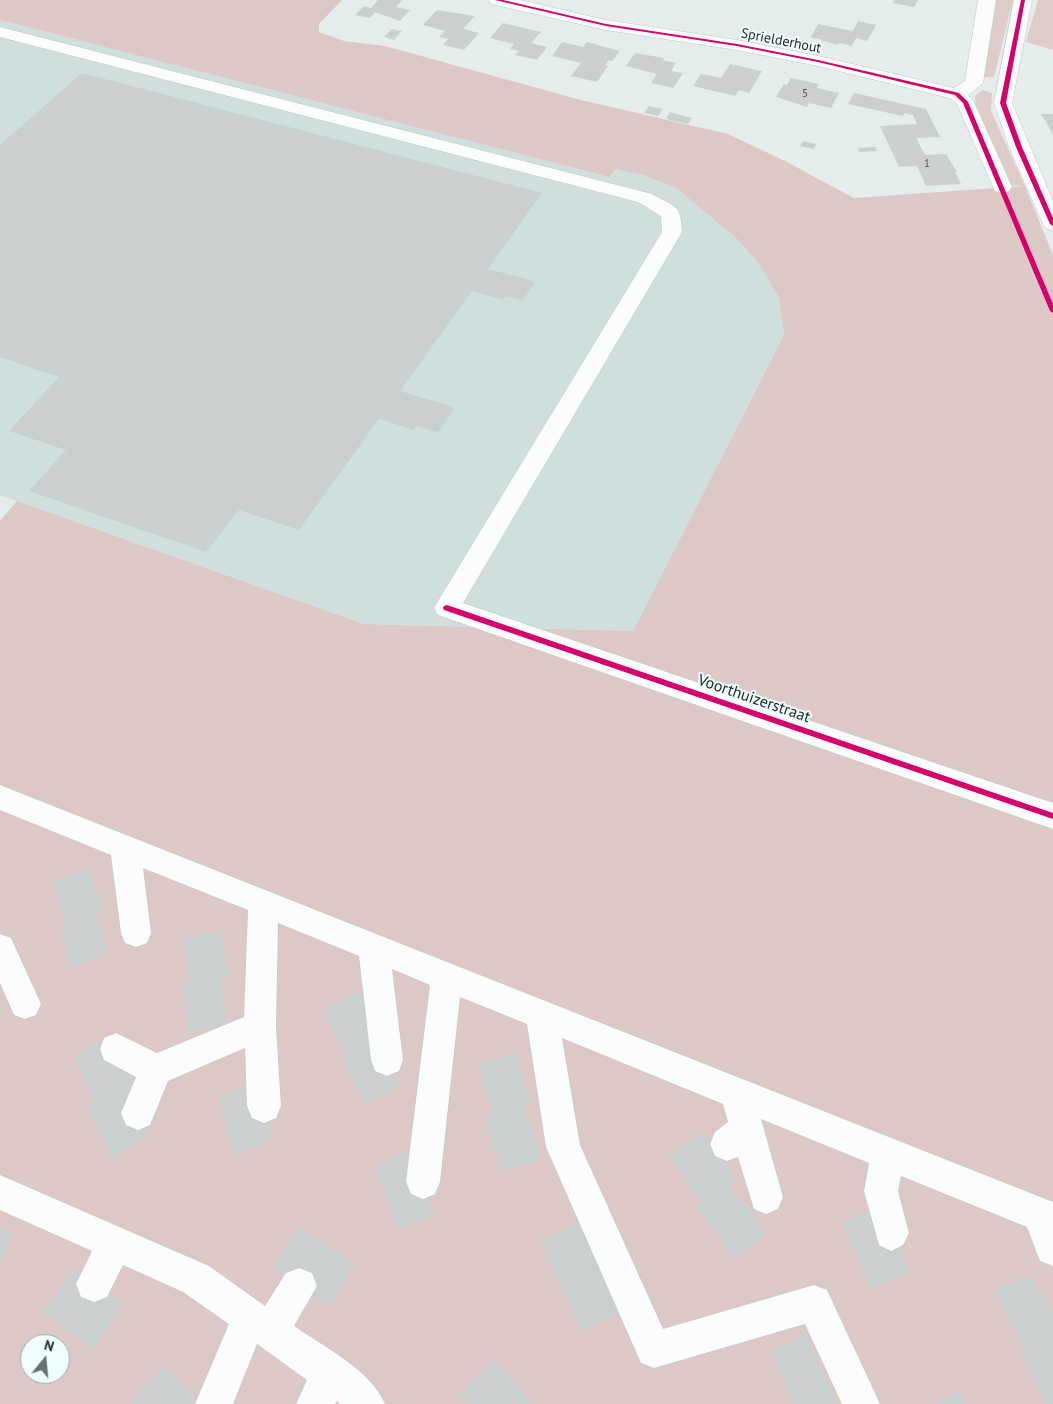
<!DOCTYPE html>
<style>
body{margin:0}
#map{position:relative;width:1053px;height:1404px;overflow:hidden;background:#e4edec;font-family:"PT Sans",sans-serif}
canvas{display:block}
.north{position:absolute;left:20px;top:1334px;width:50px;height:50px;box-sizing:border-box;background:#edfefd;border:1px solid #9ca9a8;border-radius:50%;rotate:17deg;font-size:14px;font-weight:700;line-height:20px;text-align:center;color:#232929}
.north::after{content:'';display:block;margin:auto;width:18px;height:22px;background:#676e6d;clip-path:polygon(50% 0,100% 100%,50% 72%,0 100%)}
</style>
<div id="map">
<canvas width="1053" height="1404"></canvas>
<div class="north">N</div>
</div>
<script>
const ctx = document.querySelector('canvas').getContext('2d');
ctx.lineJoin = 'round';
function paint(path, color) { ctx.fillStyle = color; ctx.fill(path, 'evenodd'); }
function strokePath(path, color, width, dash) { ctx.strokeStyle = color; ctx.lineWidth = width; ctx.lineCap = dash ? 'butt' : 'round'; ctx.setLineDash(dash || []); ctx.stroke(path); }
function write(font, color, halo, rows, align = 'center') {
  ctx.font = font + ' "PT Sans",sans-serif'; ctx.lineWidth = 4; ctx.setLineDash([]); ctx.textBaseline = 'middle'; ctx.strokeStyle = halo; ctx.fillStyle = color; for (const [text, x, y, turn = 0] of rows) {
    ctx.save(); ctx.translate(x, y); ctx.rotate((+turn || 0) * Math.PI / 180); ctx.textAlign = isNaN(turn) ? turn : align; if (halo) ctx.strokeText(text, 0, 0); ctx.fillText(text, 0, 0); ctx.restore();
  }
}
paint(new Path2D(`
 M0 20 609 177 616 169 646 176 676 188 736 238 759 264 779 298 784 335 633 631 364 624 0 495Z`), '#cedfde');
paint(new Path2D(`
 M994 0H1013L994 77H980Z
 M1038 0H1053V50L1026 42Z
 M983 90 992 93 991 111 1025 186 1010 185 976 107 975 96Z`), '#ddccc8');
paint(new Path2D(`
 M0 0H342L319 24V32L344 41 385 46 581 100 728 134 785 161 854 198 1025 186 1053 255V1404H0V521L17 501 364 624 633 631 784 335 779 298 759 264 736 238 676 188 646 176 616 169 609 177 0 20ZM30 1344H60V1374H30Z`), '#dcc9c5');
paint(new Path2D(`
 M378 0H402L396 7 410 10 400 21 375 12 370 18 355 15 364 6 371 8Z
 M894 0H918L914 7 893 3Z
 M437 10 475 16 463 29 479 33 464 50 443 45 448 39 439 37 445 31 423 25Z
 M858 21 876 25 867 41 856 38 852 46 839 43 838 45 811 37 818 24 853 31Z
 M503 23 541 32 531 43 547 47 537 60 515 55 519 51 510 49 514 44 490 38Z
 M392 29 402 31 394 40 384 37Z
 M562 42 583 47 587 42 620 51 612 61 609 60 605 65 608 66 597 82 571 76 581 63 552 56Z
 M635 53 664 58 663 60 676 63 671 71 683 73 673 88 651 83 657 74 626 66Z
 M730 64 762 71 749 93 739 90 735 96 693 86 701 74 721 78Z
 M82 73 542 193 488 269 533 281 534 284 523 300 505 296 503 300 472 291 400 391 453 407 454 410 439 431 436 432 416 426 414 430 379 419 299 530 239 510 206 552 29 491 66 450 9 431 59 377 0 357V145Z
 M791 78 819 84 817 88 839 93 831 108 809 103 807 107 776 97 784 84 787 85Z
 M854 93 926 109 940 137 917 138 919 144 925 155 946 154 957 172H955L961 184 926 186 917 166 899 167 880 126 917 124 913 115 904 113 903 116 848 104Z
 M649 106 663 109 658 116 644 113Z
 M670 112 692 118 688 124 666 119Z
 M1041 114H1053V135L1049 127Z
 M803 141 816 144 814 149 800 146Z
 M875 147 877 151 860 152 858 148Z
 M89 868 102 908 95 911 108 952 72 968 59 925 66 921 53 882Z
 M221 929 228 975 221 977 227 1024 189 1033 183 984 190 983 185 937Z
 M358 992 382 1036 376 1040 401 1084 366 1104 341 1058 347 1054 323 1012Z
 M110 1036 135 1085 126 1090 149 1136 112 1158 88 1108 96 1103 74 1057Z
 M515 1053 531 1104 524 1107 541 1159 502 1171 485 1117 493 1114 478 1064Z
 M258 1082 273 1139 234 1155 219 1096Z
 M701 1133 737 1181 730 1185 766 1234 733 1258 697 1207 703 1203 669 1155Z
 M411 1150 435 1215 398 1230 375 1165Z
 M879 1208 910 1273 871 1288 841 1222Z
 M580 1221 624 1309 582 1332 540 1241Z
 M298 1228 355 1265 330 1306 273 1268Z
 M0 1229 13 1231 0 1264Z
 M75 1270 124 1304 93 1349 43 1313Z
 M1031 1274 1053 1313V1404H1047L1020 1354 1026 1350 994 1291Z
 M806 1335 837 1404H794L770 1351Z
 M494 1359 533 1404H470L461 1394Z
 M163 1365 196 1398 191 1404H130Z
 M959 1391 966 1404H933Z`), '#c9d0cf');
const minor = new Path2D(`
 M488 0H520L606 20 737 40 818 56 954 88 965 81 978 0H996L983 83 968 95 974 102 1012 187 1009 191 1002 193 995 191 957 104 950 98 818 66 737 50 606 30 491 4Z
 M1014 0H1032L1012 103 1053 201V230L1046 228 1043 224 1009 147 994 103Z
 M0 27 652 194C675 207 681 204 682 232L463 603 1053 803V829L438 615 434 608 438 601 662 232 661 216 638 202 0 37Z
 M0 785 1053 1202V1266L1040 1261 1027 1227 901 1176 898 1191 909 1233 903 1245 891 1251 879 1245 864 1191 869 1163 761 1119 783 1197 778 1209 766 1214 754 1209 738 1157 727 1161 715 1156 710 1144 715 1132 728 1122 723 1104 562 1038 580 1145 663 1329 814 1285 827 1290 880 1404H842L805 1324 654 1368 641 1363 546 1147 527 1024 460 997 440 1182 435 1194 423 1199 411 1194 406 1182 430 985 392 969 403 1060 399 1071 387 1076 375 1071 371 1060 359 956 278 923 276 1026 281 1106 276 1118 264 1123 252 1118 247 1106 245 1048 168 1081 150 1125 138 1130 126 1125 121 1113 136 1077 104 1060 100 1049 104 1038 116 1033 157 1053 244 1017 248 910 143 868 151 933 147 943 136 947 125 943 121 933 111 855 0 810Z
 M0 934 11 938 41 1004 36 1015 25 1019 14 1015 0 983Z
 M0 1175 209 1266 265 1306 286 1273 299 1268 312 1273 317 1286 294 1326C324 1347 371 1370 385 1404H340L337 1401 335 1404H296L307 1380 257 1344 233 1404H195L229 1324 183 1292 123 1265 107 1297 94 1302 81 1297 76 1284 92 1251 0 1210Z`);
strokePath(minor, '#c1c8c7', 1);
paint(minor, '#fbfcfc');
paint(new Path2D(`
 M495 0H503L606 24 737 44 818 60 959 93 968 102 1053 304V313L1050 311 963 103 955 95 818 62 737 46 606 26Z
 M1021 0H1025L1006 103 1022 147 1053 218V226L1050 224 1016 147 1000 103Z
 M447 605 1053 813V819L444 610 443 608 444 606Z`), '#d6006c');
write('11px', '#4c5352', null, [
 ["5",805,94],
 ["1",927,164]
]);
write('14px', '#232929', '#edfefd', [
 ["Sprielderhout",781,41,11]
]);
write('16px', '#232929', '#edfefd', [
 ["Voorthuizerstraat",754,699,19]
]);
</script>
